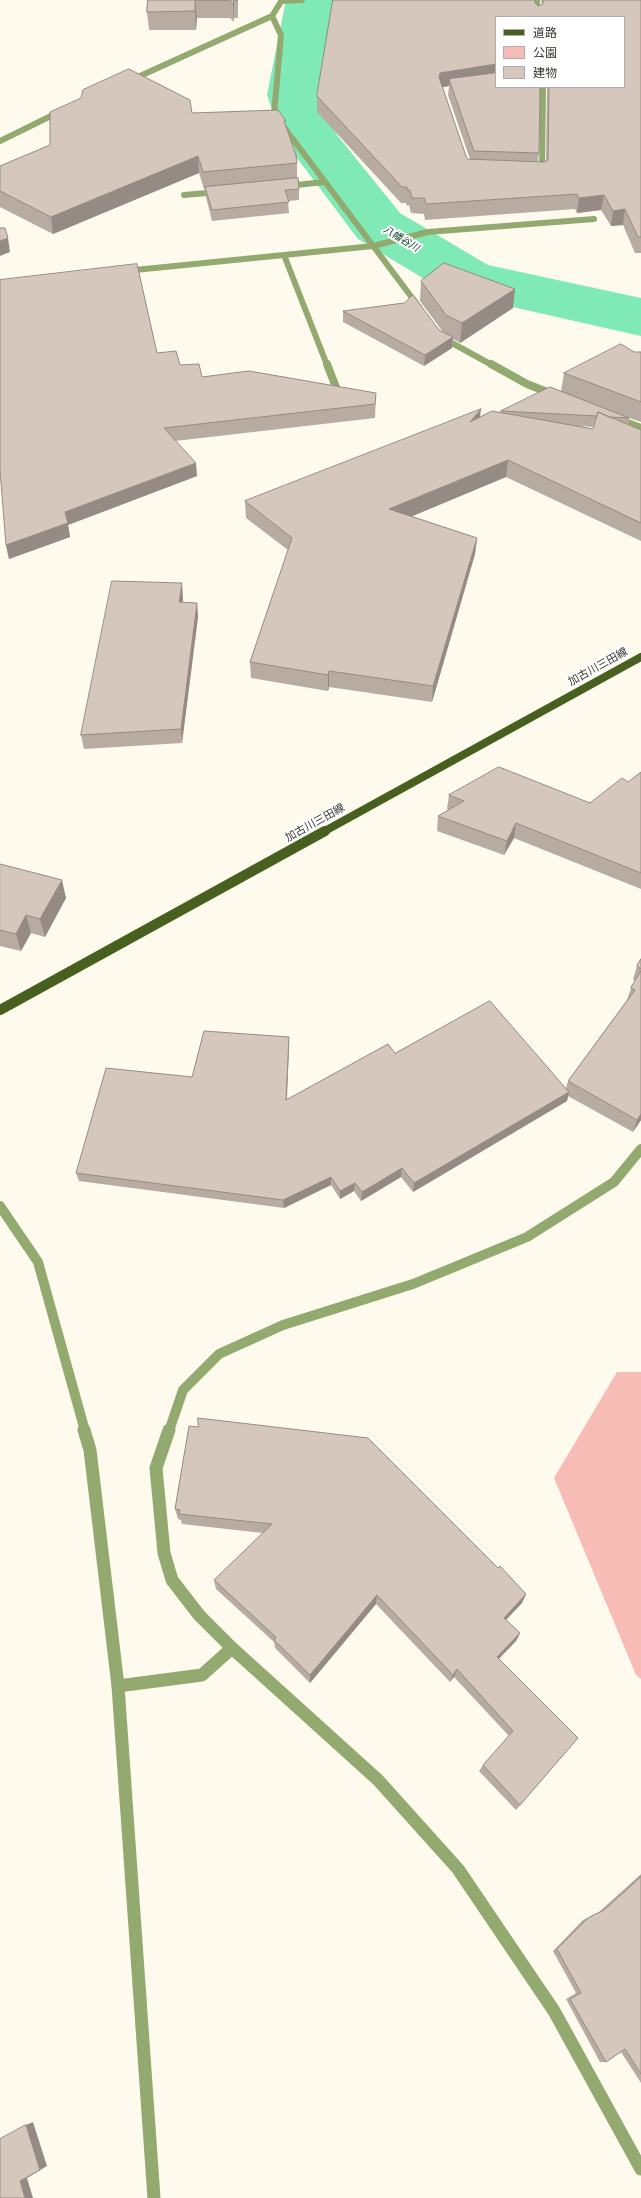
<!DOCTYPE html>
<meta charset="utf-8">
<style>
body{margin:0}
#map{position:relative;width:641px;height:2198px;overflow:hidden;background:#fefaed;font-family:"Open Sans","Noto Sans JP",sans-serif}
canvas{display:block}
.legend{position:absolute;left:495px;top:16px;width:130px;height:72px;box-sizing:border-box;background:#fff;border:1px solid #afaeac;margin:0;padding:5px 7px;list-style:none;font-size:12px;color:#37352f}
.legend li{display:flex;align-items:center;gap:8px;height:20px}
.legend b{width:20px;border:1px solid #afaeac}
</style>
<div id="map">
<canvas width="641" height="2198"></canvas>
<ul class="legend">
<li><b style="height:5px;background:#48601f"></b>道路</li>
<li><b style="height:11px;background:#f8bcb7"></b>公園</li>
<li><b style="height:11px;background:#d6c7bc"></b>建物</li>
</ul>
</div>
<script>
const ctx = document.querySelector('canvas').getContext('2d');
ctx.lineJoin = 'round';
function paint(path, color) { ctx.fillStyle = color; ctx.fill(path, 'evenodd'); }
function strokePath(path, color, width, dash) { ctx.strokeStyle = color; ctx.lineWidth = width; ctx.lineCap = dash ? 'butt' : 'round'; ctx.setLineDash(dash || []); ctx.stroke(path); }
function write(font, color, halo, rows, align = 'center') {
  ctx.font = font + ' "Open Sans","Noto Sans JP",sans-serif'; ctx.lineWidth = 4; ctx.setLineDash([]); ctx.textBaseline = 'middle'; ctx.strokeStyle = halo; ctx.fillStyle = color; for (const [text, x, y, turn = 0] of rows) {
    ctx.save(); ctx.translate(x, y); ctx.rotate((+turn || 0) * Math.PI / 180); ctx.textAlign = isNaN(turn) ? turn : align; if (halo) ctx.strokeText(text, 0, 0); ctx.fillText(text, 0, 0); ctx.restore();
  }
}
paint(new Path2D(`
 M617 1372H641V1679L636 1675 554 1478Z`), '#f8bcb7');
paint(new Path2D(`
 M286 0H336L321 95 337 135 400 213 488 265 641 298V336L446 292 358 239 282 138 267 95Z`), '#7feab5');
strokePath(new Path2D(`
 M282 0 272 16 281 35 274 114 419 307
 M537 0 538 17
 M281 1 302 0
 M129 81 272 16
 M0 141 61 111
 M540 173H542L543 87
 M286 186 325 182
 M184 195 218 192
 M284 255 327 365
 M125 271 373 246 428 232 594 219
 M441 337 492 365`), '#92aa70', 6);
strokePath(new Path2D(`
 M327 364 337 390
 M491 364 527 384 555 395
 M617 419 641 428`), '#92aa70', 8);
strokePath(new Path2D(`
 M169 1431 183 1390 219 1354 283 1325 413 1284 527 1237 614 1182 641 1149`), '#92aa70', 10);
strokePath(new Path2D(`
 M169 1430 156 1468 164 1553 172 1580 199 1615 232 1648 378 1780 458 1869 554 2011 641 2169
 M118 1686 202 1675 232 1648`), '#92aa70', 13);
strokePath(new Path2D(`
 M0 1206 38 1262 85 1431`), '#92aa70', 10);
strokePath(new Path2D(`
 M84 1430 90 1450 118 1686 154 2198`), '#92aa70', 13);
strokePath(new Path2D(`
 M323 832 641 657`), '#48601f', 8);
strokePath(new Path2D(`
 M0 1010 325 831`), '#48601f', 10);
paint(new Path2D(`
 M148 0H238V18H234V22L230 18H197L196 30H149L147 12Z
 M333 0H535V3L538 6 542 5 541 0H641V253H635L623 225 611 226 601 210 577 213 575 209 425 220 424 214 411 213 409 205 407 206 406 203H401L317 112V96ZM496 17H624V87H547L546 161 544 162H538L539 153 540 87H496ZM449 86 448 95 470 159H467L442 87Z
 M192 113 286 127 297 163V178L299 189V200L288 201 289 213 212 221 206 197 205 189H204L199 173 53 234 0 207V166Z
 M421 281 513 308 460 343 453 339 452 348 424 366 343 322V311L439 330 443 332 420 301Z
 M634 352H641V422L629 418 628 424 641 430V541L506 477 411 516 477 538 475 554 432 702 329 687 328 691 251 678 250 662 288 550 246 518 245 501 480 417 501 412V411L561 391 564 373ZM580 426 593 427V429Z
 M157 353 202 377 376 393 375 418 175 441 197 476 68 525 70 537 9 559 6 545Z
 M183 598V602L197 603 198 617 182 743 84 749 81 735Z
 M641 772V889L514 838 504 855 437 831 438 816 449 810 447 809 449 795 590 803 628 782Z
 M0 864 66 898 45 937 31 933 21 951 0 946Z
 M641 959V1120L633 1132 568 1096 567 1101 413 1192 401 1177 361 1201 354 1191 340 1199 331 1185 284 1208 79 1181 76 1173 192 1077 289 1046 287 1100 395 1053 566 1088 568 1081 627 1000 631 988 635 981 633 979 637 966Z
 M189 1426 498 1568 526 1594 522 1603 506 1620 520 1633 516 1641 498 1659 578 1738 516 1810 479 1771 483 1765 509 1736 454 1677 450 1682 376 1604 310 1683 275 1648 274 1642 216 1589 214 1580 263 1533 182 1524 181 1520 178 1519 175 1509Z
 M641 1874V2083L621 2052 606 2062H600L566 1999 576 1993 553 1951 583 1920 599 1912Z`), '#b8aba2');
paint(new Path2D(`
 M195 0 197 18 196 30 195 11Z
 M234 0V22L233 4Z
 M496 64V73L449 79V86L439 88V77L440 73Z
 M198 156 199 173 53 234 51 217Z
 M604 195 601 210 577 213 579 198Z
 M625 209 623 225 611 226 613 211Z
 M8 238 10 252 0 256V241Z
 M515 289 513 308 460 343 462 323Z
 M453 337 452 348 424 366 425 355Z
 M481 409 479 425 470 422Z
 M508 460 506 477 389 526V509Z
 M196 463 197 476 68 525 70 537 9 559 6 545 65 512Z
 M477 538 475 554 432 702 433 686Z
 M182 583 183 598 180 617 179 602Z
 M197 603 198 617 182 743 181 729Z
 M329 671V687L328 691V675Z
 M516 823 514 838 504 855 507 841Z
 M62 880 66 898 45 937 40 919Z
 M26 915 31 933 21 951 16 934Z
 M289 1037V1046L286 1109V1100Z
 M569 1092 567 1101 413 1192 414 1183Z
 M641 1114V1120L633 1132 637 1120Z
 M402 1168 401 1177 361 1201 362 1192Z
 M331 1177V1185L284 1208 283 1200Z
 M355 1183 354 1191 340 1199V1191Z
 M526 1594 522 1603 500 1626 504 1618Z
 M377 1595 376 1604 310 1683V1675Z
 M520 1633 516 1641 493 1665 497 1657Z
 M457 1669 454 1677 450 1682 453 1675Z
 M33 2122 47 2166 27 2178 33 2198H25L20 2181 26 2125Z`), '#968b84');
const building = new Path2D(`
 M148 0H238H234L233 4 229 0H195V11L147 12Z
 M333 0H535V3L538 6 543 4V0H641V237H638L625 209 613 211 604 195 579 198 577 194 426 204 424 198H412L410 190H407V187H402L317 96ZM496 17H624V87H549L548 160 544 162 467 159 439 77 440 73 496 64Z
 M129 69 190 100 192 113 278 110 286 121H284L296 155 297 163 203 172 198 156 51 217 0 191V166L50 145V112L81 98 83 90Z
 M496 73V87H540L539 153 474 151 449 79Z
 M298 178 299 189 285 190 289 202 212 210 205 187Z
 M0 228H5L8 238 0 241Z
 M444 263 515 289 462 323 446 315 421 281Z
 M137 264 157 353 176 351 180 365 199 364 202 377 249 371 376 393 375 404 164 428 196 463 65 512 68 523 6 545 0 470V280Z
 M413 295 439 330 453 337 425 355 343 311 404 303Z
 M621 344 634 352H641V402L564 373Z
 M550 387 629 418 609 417 598 412 597 416 501 411Z
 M481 409 470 422 492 411 593 429 598 412 641 430V523L508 460 389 509 477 538 433 686 329 671 328 675 250 662 292 538 245 501Z
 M112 581 182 583 179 602 197 603 181 729 81 735Z
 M499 767 590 803 622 778 628 782 641 772V873L516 823 507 841 438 816 464 801 449 795Z
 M0 864 62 880 40 919 26 915 16 934 0 930Z
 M641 959V969L637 966Z
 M641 971V1114L637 1120 568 1081 635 990 631 988Z
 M490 1001 569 1092 414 1183 402 1168 362 1192 355 1183 340 1191 331 1177 283 1200 76 1173 106 1068 192 1077 204 1031 289 1037 286 1100 388 1044 395 1053Z
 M198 1418 368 1438 498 1568 500 1566 526 1594 504 1618 520 1633 497 1657 578 1738 520 1805 483 1765 513 1731 457 1669 453 1675 377 1595 310 1675 274 1640 276 1637 214 1580 272 1524 179 1514 180 1510 175 1509 189 1426 198 1427Z
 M641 1877V2074L625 2049 606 2062 570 1999 581 1993 557 1949 588 1918 604 1910Z
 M26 2125 40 2170 20 2181 25 2198H0V2139Z`);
paint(building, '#d6c7bc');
strokePath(building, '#968b84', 1);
write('italic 10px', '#12402b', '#fff', [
 ["八幡谷川",401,239,31]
]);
write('11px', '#37352f', '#fff', [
 ["加古川三田線",598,667,-29],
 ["加古川三田線",315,823,-29]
]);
</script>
